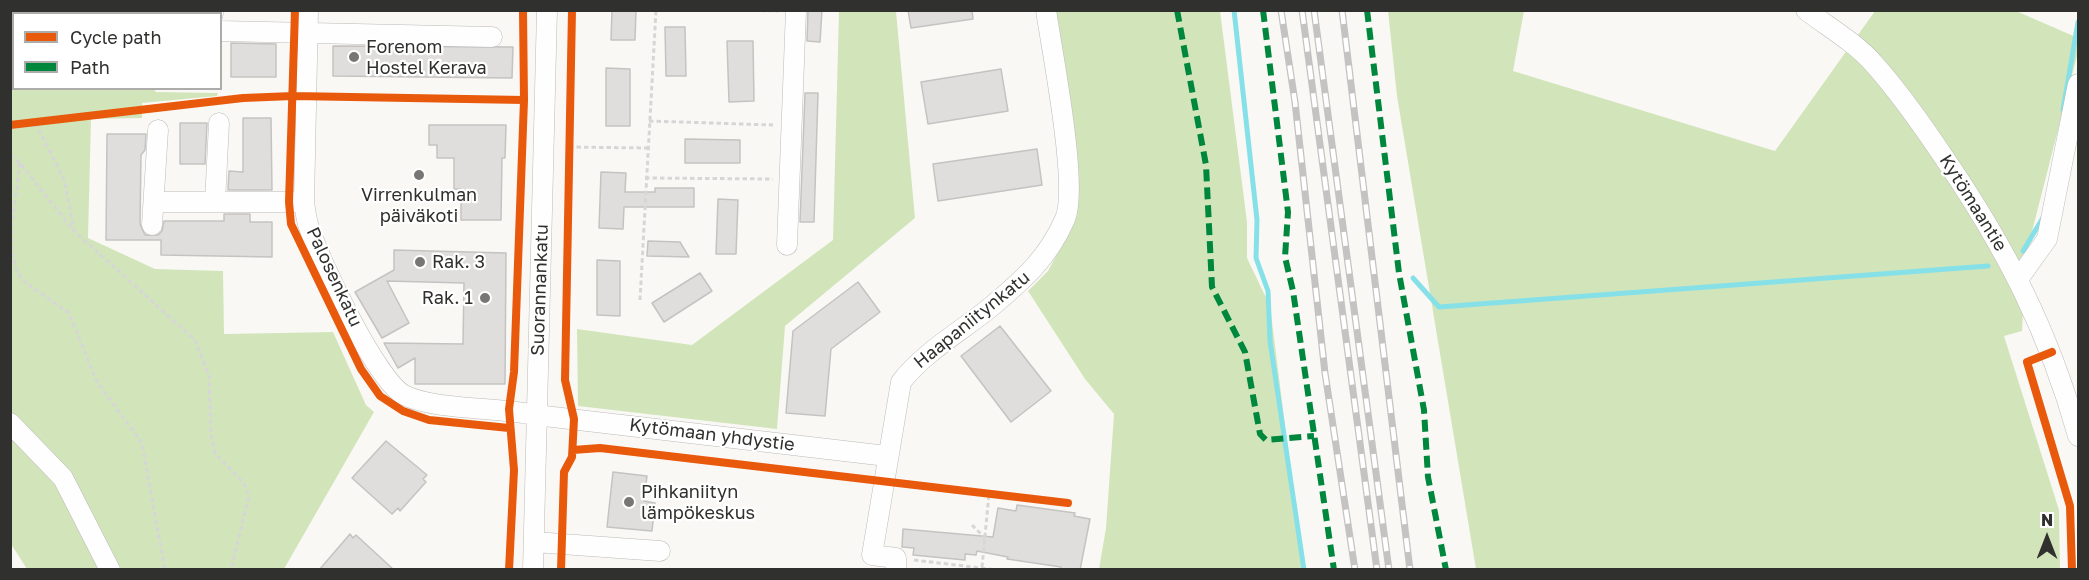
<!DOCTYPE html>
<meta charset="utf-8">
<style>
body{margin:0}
#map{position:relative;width:2089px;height:580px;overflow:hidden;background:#faf8f5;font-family:"Golos Text",sans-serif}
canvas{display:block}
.frame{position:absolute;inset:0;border:12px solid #30302e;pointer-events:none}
.legend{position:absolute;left:12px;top:12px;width:210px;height:78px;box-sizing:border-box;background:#fff;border:2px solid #acacab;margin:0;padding:8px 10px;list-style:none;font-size:18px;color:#30302e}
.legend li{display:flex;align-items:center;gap:12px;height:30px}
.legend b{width:30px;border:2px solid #acacab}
.north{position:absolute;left:2017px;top:508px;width:60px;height:60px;-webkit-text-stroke:4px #fff;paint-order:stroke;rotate:0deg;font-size:16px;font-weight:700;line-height:24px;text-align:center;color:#30302e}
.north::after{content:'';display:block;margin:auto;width:21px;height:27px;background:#30302e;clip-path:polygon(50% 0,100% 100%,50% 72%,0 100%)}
</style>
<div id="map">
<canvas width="2089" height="580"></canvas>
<div class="frame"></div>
<ul class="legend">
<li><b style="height:8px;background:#e8590c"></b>Cycle path</li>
<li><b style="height:8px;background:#00873e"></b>Path</li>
</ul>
<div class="north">N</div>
</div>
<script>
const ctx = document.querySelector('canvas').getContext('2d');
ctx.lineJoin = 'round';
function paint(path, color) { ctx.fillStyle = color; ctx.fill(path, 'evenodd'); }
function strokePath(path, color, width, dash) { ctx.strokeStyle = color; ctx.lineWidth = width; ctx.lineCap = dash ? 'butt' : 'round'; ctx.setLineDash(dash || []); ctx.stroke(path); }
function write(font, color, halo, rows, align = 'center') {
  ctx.font = font + ' "Golos Text",sans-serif'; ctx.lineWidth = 4.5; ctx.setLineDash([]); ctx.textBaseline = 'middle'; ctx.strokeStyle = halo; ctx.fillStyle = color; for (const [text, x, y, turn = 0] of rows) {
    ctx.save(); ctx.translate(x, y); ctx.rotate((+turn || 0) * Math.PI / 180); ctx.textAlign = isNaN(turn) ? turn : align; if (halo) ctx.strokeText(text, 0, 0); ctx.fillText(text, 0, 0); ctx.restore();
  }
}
paint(new Path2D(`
 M11 11H145V14H14V88H153L156 92 218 93 217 96 142 103V118L91 119 88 238 155 269 223 271 224 334 333 332 366 405 374 412 284 569H27L11 544Z
 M839 11H896L915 218 785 326 777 429 578 406 577 329 692 345 833 240Z
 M1056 11H1220L1247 222V258L1270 306 1303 569H1099L1106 528 1114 414 1085 379 1028 291 1048 271 1073 225Z
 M1388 11H1524L1513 71 1775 151 1875 11H2016L2078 38V52L2026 255 2022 331 2004 336 2059 510 2060 569H1476L1397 96Z`), '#d2e5ba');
strokePath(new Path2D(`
 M1234 10 1257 220 1256 258 1268 291 1270 341 1304 570
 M2063 110 2078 22
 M2023 251 2044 216
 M1413 278 1439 307 1988 266`), '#86e0e8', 5);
const building = new Path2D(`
 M612 10H636L635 40H611Z
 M808 10H822L820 42 807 41Z
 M908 10H972L973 19 911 28Z
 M665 27H685L686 76H666Z
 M727 41H753L754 101 729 102Z
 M231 43 276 44V77H231Z
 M333 46 513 47 512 78 333 76Z
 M606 68 630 69V126H606Z
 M1001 69 1008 111 928 124 921 82Z
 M805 93H818L814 222H800Z
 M243 118H271L272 190H228L229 171 243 172Z
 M180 123H207L205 164H180Z
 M429 125H506L505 158H502L501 220H461V189H454V158H437V145H429Z
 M107 134H146L145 150 141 155 140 224 145 235H158L162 231 164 221H224V214H250V222H272V257L161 255V240H106Z
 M685 139 740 140V163H685Z
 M1037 149 1042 185 938 201 933 164Z
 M601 172 626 173 625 192H655V188H694V207H624L623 229 599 228Z
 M718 199 738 200 736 254H716Z
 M648 241 680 242 689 257 647 256Z
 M394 250 506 253 505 384H415V358L398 368 384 343 463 344 464 283 387 281 409 323 382 338 355 292 394 270Z
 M597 260 620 261V316L597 315Z
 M700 273 712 291 664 322 652 303Z
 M858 282 880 312 831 349 825 416 786 413 793 331Z
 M1000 326 1051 391 1011 422 961 356Z
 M386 441 427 475 423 479 426 482 400 511 398 508 392 514 352 478Z
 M613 472 647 476 644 501 655 503 652 531 607 527Z
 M1017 505 1075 513 1074 516 1090 519 1080 570H1060L1061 567 1007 559 1008 557 977 551 976 555 965 554V560L913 555 914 548 902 547 903 529 993 537 998 508 1016 511Z
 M350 534 353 538 356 535 394 570H319Z`);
paint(building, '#e0dedc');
strokePath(building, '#c5c3c1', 1.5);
const minor = new Path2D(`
 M308 10 304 202C305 209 306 217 308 224 318 258 376 380 404 395 433 410 500 407 536 415L887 456
 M1806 10C1828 27 1856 43 1874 64 1900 93 1923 126 1945 159 2006 248 2049 332 2078 436
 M213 14V10
 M220 31 492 37
 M154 202H304
 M215 202 219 123
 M152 225 158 130
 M787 245 796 10
 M2019 278 2047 239 2078 84
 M10 423 63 478 110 570
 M534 542 660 551
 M533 570 547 10
 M896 570V558L872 555 901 382C925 351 962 331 992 306 1024 279 1048 258 1065 219 1079 187 1052 52 1046 10`);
strokePath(minor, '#bbbab8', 21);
strokePath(new Path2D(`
 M738 10 778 11
 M649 121 773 125
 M35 123 64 179 74 229
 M569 147 647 148
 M10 155 20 163 74 231 195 340 209 376 211 435 215 453 244 484 249 496 231 570
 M20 163 12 225V253L17 272 26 283 69 313 97 382 142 443 165 570
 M645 178 773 179
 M640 300 656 10
 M972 525 985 538
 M914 560 998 570
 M982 567 989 494`), '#d7d6d6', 3, [4.5, 3]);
strokePath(minor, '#fefefe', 20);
const rail = new Path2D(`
 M1281 10 1295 102 1325 373 1355 570
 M1302 10 1377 570
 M1314 10 1389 570
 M1342 10 1410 570`);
strokePath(rail, '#c4c3c2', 7);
strokePath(rail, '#fff', 4.5, [14]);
strokePath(new Path2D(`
 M1177 10 1206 165 1212 287 1245 352 1260 434 1266 440 1314 436
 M1263 10 1288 212 1285 257 1293 291 1334 570
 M1367 10 1399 273 1424 410 1428 477 1446 570`), '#00873e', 6, [12, 6]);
strokePath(new Path2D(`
 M295 10 289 202 291 224 361 369 380 396 403 411 429 420 509 428
 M10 125 243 98 293 96 524 100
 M2052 352 2027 362 2070 506 2072 570
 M573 450 600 448 1068 503
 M509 570 514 470 509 409 514 372 524 100 523 10
 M561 570 564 472 572 457 574 419 565 380 572 10`), '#e8590c', 8);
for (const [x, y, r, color] of [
 [354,57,6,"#777674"],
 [419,175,6,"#777674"],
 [420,262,6,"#777674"],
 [485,298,6,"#777674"],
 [629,502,6,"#777674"]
]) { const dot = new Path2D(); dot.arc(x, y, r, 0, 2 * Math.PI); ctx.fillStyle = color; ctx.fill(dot); strokePath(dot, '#fff', 2); }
write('18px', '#30302e', '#fff', [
 ["Forenom",366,47],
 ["Hostel Kerava",366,68],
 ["Virrenkulman",419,195,"center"],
 ["päiväkoti",419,216,"center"],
 ["Rak. 3",432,262],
 ["Rak. 1",473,298,"right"],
 ["Pihkaniityn",641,492],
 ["lämpökeskus",641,513]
], 'left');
write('18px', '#30302e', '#fff', [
 ["Kytömaantie",1973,203,58],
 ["Palosenkatu",334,277,65],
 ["Suorannankatu",540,290,-88],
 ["Haapaniitynkatu",972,320,-39],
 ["Kytömaan yhdystie",712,435,7]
]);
</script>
